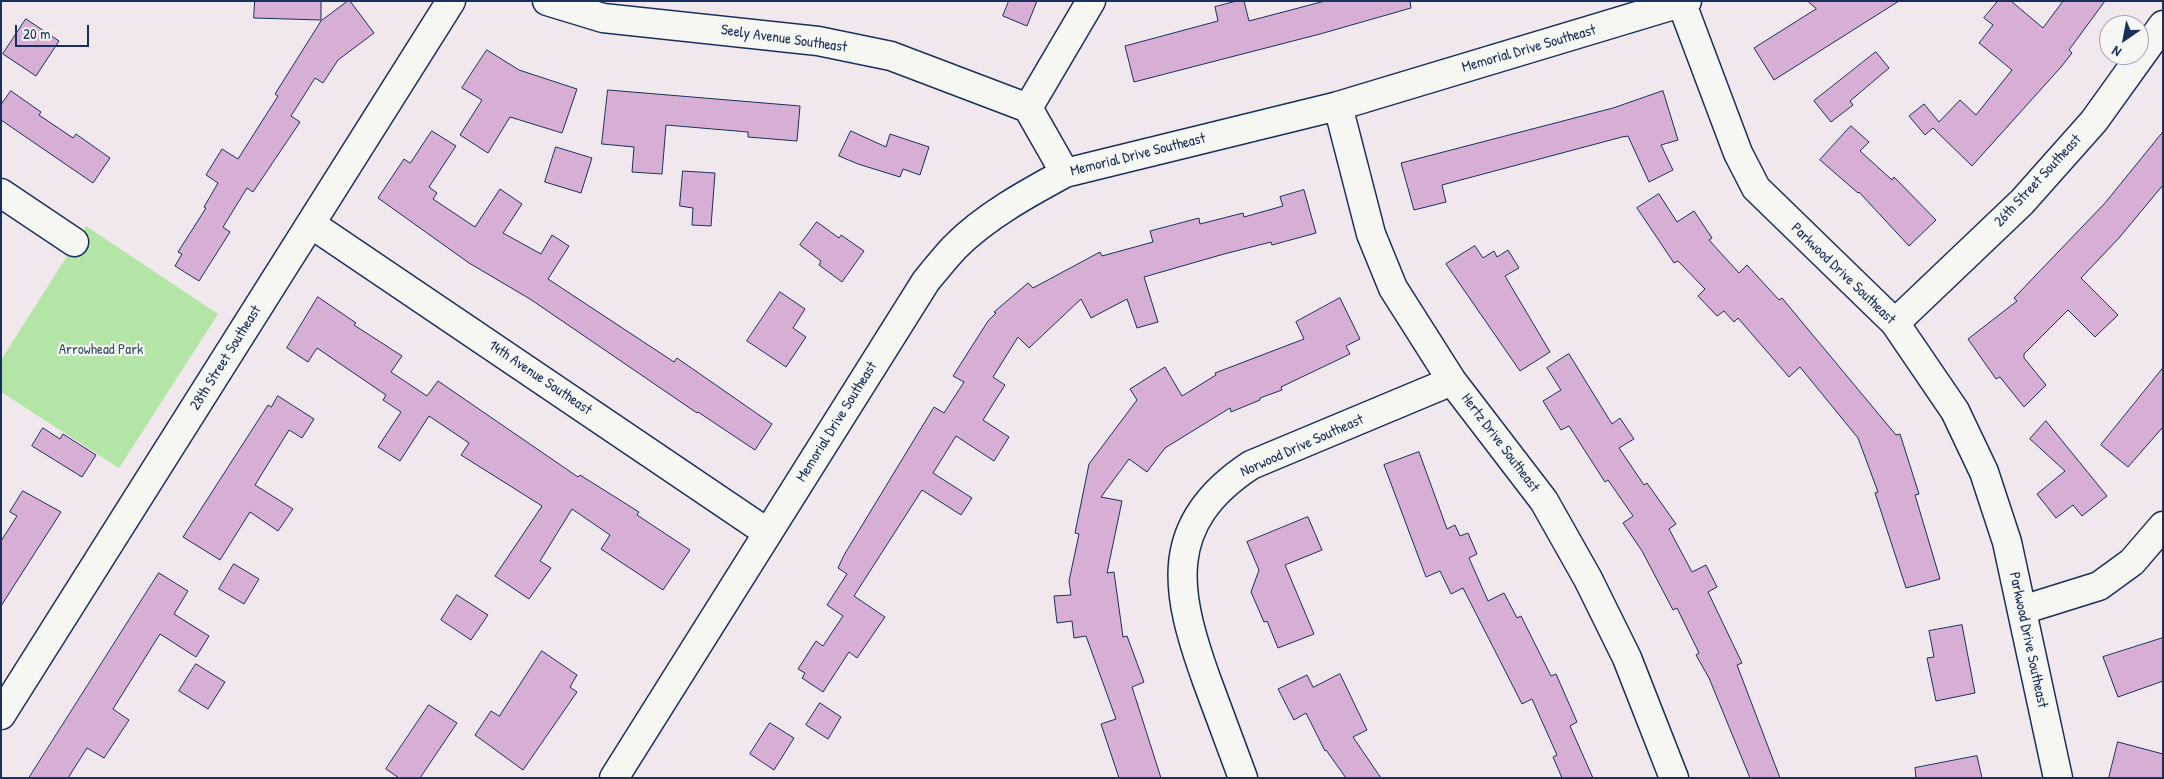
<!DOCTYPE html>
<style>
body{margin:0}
#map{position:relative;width:2164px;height:779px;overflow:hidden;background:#f0e8ec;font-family:"Patrick Hand",sans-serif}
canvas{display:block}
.frame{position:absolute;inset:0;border:2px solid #1b2f5e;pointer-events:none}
.north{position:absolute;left:2099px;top:15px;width:50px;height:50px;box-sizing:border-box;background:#f6f6f2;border:1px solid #9ea6b7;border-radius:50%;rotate:213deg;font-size:14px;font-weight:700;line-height:20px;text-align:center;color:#1b2f5e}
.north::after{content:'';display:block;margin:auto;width:18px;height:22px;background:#1b2f5e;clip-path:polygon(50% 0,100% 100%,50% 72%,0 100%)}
.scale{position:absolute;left:15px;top:25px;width:74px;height:22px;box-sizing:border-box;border:2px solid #1b2f5e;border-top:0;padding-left:6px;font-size:15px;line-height:18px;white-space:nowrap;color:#1b2f5e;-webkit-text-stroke:4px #f6f6f2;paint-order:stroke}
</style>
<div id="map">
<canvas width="2164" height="779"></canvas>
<div class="frame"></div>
<div class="north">N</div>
<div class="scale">20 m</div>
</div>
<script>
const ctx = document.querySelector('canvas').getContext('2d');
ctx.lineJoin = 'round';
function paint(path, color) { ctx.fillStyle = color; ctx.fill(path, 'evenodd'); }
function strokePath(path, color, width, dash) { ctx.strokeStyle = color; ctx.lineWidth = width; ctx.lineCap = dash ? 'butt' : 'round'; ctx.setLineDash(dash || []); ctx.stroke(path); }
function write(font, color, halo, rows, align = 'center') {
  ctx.font = font + ' "Patrick Hand",sans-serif'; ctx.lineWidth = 4.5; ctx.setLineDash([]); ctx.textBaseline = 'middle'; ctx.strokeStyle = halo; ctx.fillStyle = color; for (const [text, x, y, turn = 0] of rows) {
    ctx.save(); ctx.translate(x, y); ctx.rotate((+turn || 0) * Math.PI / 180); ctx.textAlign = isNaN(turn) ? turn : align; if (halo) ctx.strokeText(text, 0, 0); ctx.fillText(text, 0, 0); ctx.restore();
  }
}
paint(new Path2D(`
 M86 226 218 314 119 468 1 392V360Z`), '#b3e5a6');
const building = new Path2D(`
 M255 1H321V20L254 18Z
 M348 1H350L374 33 338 60 323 83 315 78 291 116 300 122 253 192 247 188 223 227 230 232 199 281 175 266 182 254 178 252 206 208 204 207 218 183 206 175 222 149 238 159 278 96 275 94 321 21Z
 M1009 1H1037L1027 26 1003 16Z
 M1237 1H1244L1249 21 1325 1H1410L1411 8 1320 34 1134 82 1125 46 1218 21 1215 7Z
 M1808 1H1899L1774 80 1754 48 1816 9Z
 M1998 1H2011L2043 28 2063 1H2105L2069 50 2072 53 2061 67 1972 166 1933 128 1925 135 1909 116 1924 104 1939 122 1960 100 1976 115 2012 70 1979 43 1993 25 1984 18Z
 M26 19 59 41 36 76 3 54Z
 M487 50 519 70 577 89 562 133 510 117 488 153 460 135 482 100 462 88Z
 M1876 52 1889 68 1850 101 1853 105 1831 122 1814 101Z
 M608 90 800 106 797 141 748 137V132L666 125 662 174 632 172 634 147 602 144Z
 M11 91 41 112 39 115 73 138 76 134 110 158 93 183 1 120V105Z
 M1663 91 1678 140 1661 145 1673 170 1649 182 1628 136 1622 137 1442 185 1446 202 1414 210 1401 163 1613 108Z
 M1851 126 1869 142 1860 151 1892 180 1894 177 1936 220 1909 246 1859 192 1858 193 1820 160Z
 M432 131 456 146 429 187 437 193 433 199 475 227 500 189 522 204 503 233 541 254 552 235 569 246 548 279 674 362 677 358 772 424 755 450 698 412 697 413 530 299 469 263 378 198 404 159 410 163Z
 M851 131 886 147 890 134 929 147 920 175 903 169 900 177 858 164 839 156Z
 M2163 132V185L2119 238 2081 278 2118 315 2095 337 2068 310 2024 354V358L2046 385 2024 407 2000 377 1996 379 1968 339 2017 301 2014 298 2105 203Z
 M556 147 592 158 581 193 545 182Z
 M683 171 715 173 711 226 692 225 693 208 680 206Z
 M1304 190 1316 233 1272 245 1271 242 1224 254 1144 277 1158 322 1137 328 1127 299 1091 318 1081 299 1029 348 1018 337 993 377 1005 385 983 420 1009 437 994 461 956 436 933 473 972 498 961 515 922 490 854 596 885 617 857 658 849 652 823 692 802 678 805 673 798 669 816 641 823 646 843 616 827 605 847 574 838 568 844 555 934 407 944 413 964 382 953 376 988 321 996 313 994 312 1028 283 1033 288 1100 252 1102 256 1153 242 1150 231 1199 218 1200 224 1243 213 1244 217 1283 206 1280 197Z
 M1659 194 1677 222 1694 211 1712 238 1709 240 1739 273 1747 265 1779 300 1782 298 1896 435 1900 434 1919 494 1915 495 1940 579 1906 588 1875 493 1878 492 1858 438 1800 367 1789 377 1738 318 1734 322 1724 311 1717 316 1698 296 1705 289 1678 261 1674 263 1637 208Z
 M817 222 839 238 841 235 864 251 842 282 819 265 821 261 800 245Z
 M1475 246 1483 258 1494 251 1497 257 1508 250 1519 268 1505 276 1550 352 1520 371 1446 264Z
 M780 292 805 309 793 328 806 337 786 367 747 341Z
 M318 297 356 323 354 325 402 356 391 372 427 396 438 381 578 477 580 475 639 512 637 515 690 550 663 590 601 549 610 535 572 509 540 561 551 568 529 599 495 576 542 506 461 455 469 443 429 416 400 461 378 447 401 412 383 400 386 395 317 348 308 362 287 348Z
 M1340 298 1360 339 1346 346 1350 354 1281 387 1282 390 1260 398V400L1231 412 1230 408 1165 448 1147 472 1129 459 1101 497 1122 501 1107 573 1114 572 1123 637 1127 636 1144 682 1132 687 1161 778H1119L1101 724 1116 719 1086 636 1074 638 1072 621 1057 623 1054 596 1071 595 1069 581 1079 534 1075 533 1089 464 1137 400 1130 389 1165 367 1182 396 1216 375 1215 373 1304 339 1296 322Z
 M1569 354 1612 424 1620 418 1634 439 1619 448 1644 485 1647 483 1676 524 1669 529 1692 572 1706 565 1717 587 1708 592 1742 663 1737 665 1780 778H1750L1709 678 1696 655 1699 653 1677 608 1673 610 1642 551 1623 523 1633 516 1608 480 1605 482 1569 426 1561 430 1543 401 1561 390 1547 368Z
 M2163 368V427L2128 467 2101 445Z
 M278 396 314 419 302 438 289 430 255 485 293 509 278 531 250 512 220 560 183 537 268 405 271 407Z
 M2046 421 2107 496 2082 516 2073 505 2056 518 2037 494 2065 471 2030 439Z
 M43 428 60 439 63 434 96 455 82 477 32 446Z
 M1419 452 1447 529 1455 525 1460 536 1468 533 1477 554 1469 558 1488 601 1504 593 1517 618 1521 616 1551 676 1556 674 1577 722 1570 726 1593 778H1562L1553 757 1557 755 1532 699 1522 704 1463 588 1451 594 1440 571 1426 577 1384 465Z
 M23 491 61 512 1 606V541L17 516 10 512Z
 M1308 517 1322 550 1285 565 1314 634 1278 648 1267 621 1264 622 1251 592 1259 570 1247 542Z
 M234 564 259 579 244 604 219 589Z
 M159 573 188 591 174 614 209 636 196 657 160 634 113 709 129 720 104 758 87 748 68 778H29Z
 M457 595 488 615 471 640 441 620Z
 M1962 625 1975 693 1936 701 1927 658 1934 657 1929 631Z
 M2163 638V681L2118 697 2103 657Z
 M542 651 577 675 570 687 577 692 523 770 475 735 491 711 499 716Z
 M196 664 225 682 208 709 179 691Z
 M1340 674 1367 730 1353 737 1381 778H1346L1326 750 1325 751 1306 713 1294 720 1278 689 1307 675 1313 687Z
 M820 703 841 717 828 739 806 725Z
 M429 705 457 723 420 778H399L386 769Z
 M770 723 794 738 774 770 750 754Z
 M2118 742 2163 754V778H2109Z
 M1977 756 1982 778H1916L1915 768Z`);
paint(building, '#d7afd5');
strokePath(building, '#1b2f5e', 1);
const minor = new Path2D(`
 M547 1 603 18 818 41 891 56 1028 108 1065 173
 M1682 4 1738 153 1756 188 1895 323 1955 411 1984 472 2007 542 2058 778
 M1338 106 1371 234 1393 288 1452 381 1544 501 1588 579 1627 658 1674 778
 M1028 108 1091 1
 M1 193 74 242
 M311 224 768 533
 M1895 323 2022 202 2094 121 2163 25
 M2022 610 2099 586 2132 562 2163 526
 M1 715 451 1
 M614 778 926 281C935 270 944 259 954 248 984 217 1028 193 1065 173L1338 106 1687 1
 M1243 778C1231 746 1219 713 1207 681 1175 592 1161 524 1251 465L1452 381`);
strokePath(minor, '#1b2f5e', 31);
strokePath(minor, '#f6f6f2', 28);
write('15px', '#1b2f5e', '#f6f6f2', [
 ["Seely Avenue Southeast",784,39,8],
 ["Memorial Drive Southeast",1529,49,-16],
 ["Memorial Drive Southeast",1138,155,-14],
 ["26th Street Southeast",2038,181,-47],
 ["Parkwood Drive Southeast",1843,274,44],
 ["28th Street Southeast",226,358,-58],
 ["14th Avenue Southeast",540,378,34],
 ["Memorial Drive Southeast",837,422,-58],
 ["Hertz Drive Southeast",1500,443,53],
 ["Norwood Drive Southeast",1302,446,-24],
 ["Parkwood Drive Southeast",2028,640,78]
]);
write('15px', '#39536c', '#f6f6f2', [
 ["Arrowhead Park",101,350]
]);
</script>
